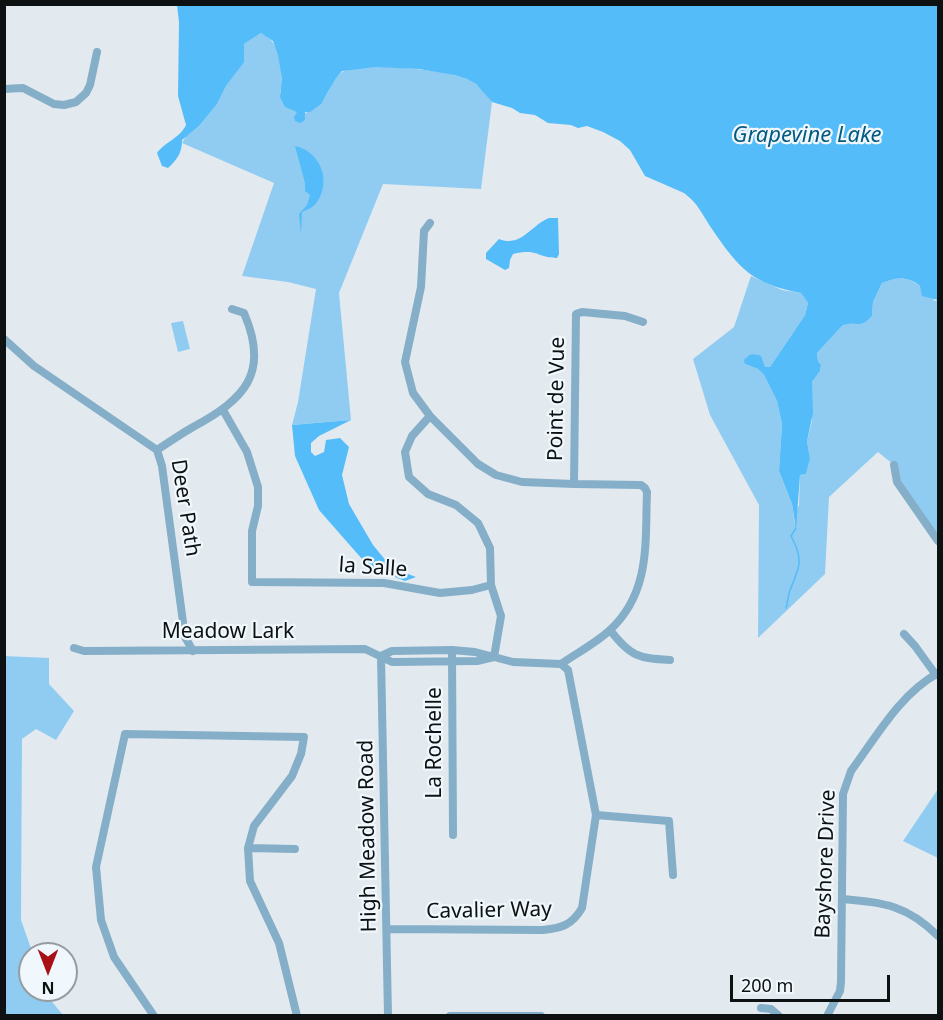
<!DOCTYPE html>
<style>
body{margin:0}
#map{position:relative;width:943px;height:1020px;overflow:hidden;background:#e3eaef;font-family:"Noto Sans",sans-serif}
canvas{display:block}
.frame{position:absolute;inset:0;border:6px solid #0e1112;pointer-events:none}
.north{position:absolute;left:18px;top:942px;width:60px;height:60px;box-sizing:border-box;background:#f0f8fd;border:2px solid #969c9f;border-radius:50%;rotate:180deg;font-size:16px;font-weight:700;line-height:24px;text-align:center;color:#0e1112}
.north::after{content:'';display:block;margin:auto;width:21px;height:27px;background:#a71115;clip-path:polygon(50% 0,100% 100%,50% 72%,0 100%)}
.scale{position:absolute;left:730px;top:975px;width:160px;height:27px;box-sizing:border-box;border:3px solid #0e1112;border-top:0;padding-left:8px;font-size:18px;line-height:21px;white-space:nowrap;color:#0e1112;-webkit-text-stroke:4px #f0f8fd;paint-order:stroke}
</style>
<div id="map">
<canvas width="943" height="1020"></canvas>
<div class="frame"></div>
<div class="north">N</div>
<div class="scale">200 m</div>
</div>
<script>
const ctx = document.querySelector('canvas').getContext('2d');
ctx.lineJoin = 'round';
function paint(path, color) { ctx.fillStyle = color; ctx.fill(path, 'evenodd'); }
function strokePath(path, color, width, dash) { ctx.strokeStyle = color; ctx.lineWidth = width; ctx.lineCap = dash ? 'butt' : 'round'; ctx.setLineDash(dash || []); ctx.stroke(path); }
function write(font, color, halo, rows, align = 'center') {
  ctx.font = font + ' "Noto Sans",sans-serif'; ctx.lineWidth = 4.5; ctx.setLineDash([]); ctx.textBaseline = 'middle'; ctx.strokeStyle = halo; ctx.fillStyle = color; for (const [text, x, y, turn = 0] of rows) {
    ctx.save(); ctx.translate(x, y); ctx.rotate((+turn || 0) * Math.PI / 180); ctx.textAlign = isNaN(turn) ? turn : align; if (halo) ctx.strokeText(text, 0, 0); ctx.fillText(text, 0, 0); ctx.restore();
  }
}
paint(new Path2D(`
 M261 33C281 40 285 75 280 93L290 109 304 114C312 109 318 105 325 97 331 89 334 75 344 71 366 62 447 69 469 80 479 85 485 93 492 102L481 189 383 184 339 293 351 420 292 425 298 402 316 289 288 282 242 276 274 183 182 143 186 136 200 125 217 104 226 86 243 62 244 44Z
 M751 276 782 290 801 293 808 303 805 315 770 367H765L756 354 746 357 745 364 758 369 764 375 777 401 782 424 779 471 792 504 795 525 796 511 799 505 800 475 806 474 810 459 807 441 812 421V382L820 371 821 366 818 361 817 353 842 326C854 320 861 328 872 316L873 302 882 283C909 272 917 283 935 301L938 300V541L897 482 894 465 878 452 829 497 825 574 758 638 759 505 710 415 693 359 734 327Z
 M183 321 190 349 178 352 171 323Z
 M4 656 49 658V684L74 711 56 740 36 729 22 739 21 920 33 954H30V990H46L48 997 63 1015H5Z
 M938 789V858L903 841Z`), '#90ccf2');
paint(new Path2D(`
 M177 5H938V300L922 296 920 286C908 276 896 277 882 283L873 302 872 316C860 330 854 320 842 326L817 353 818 361 821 365 820 371 812 382 813 413 807 441 810 459 806 474 800 475 796 529 792 504 779 471 782 424 777 401 764 375 758 369 745 364 744 360C748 354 754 353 761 356L765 367H770L805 315 808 303 801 293C753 284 739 269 712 229 705 219 699 206 690 198L684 193 645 176 630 150 620 141 603 132 587 126 578 128 571 125 548 123 535 115 520 113 512 108 492 102 476 84 467 79 454 75 419 69 376 67 342 71 336 78 321 104 310 112H305V120L300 123 295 121 294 117 297 112 285 107 280 97 282 78 278 55 273 41 261 33 244 44V62L226 86 217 104 200 125 182 140C182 152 178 159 168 168L162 166 157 153C166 141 179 139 186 125L178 96 179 22Z
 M295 146C320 151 332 181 317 202 313 208 308 209 302 212L301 234 299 214 307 205 310 195 305 191V183Z
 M549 218H558L559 254 557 258C537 258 538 248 513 254L510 260 509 268 505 270 486 259V253L499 239C521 248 531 225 549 218Z
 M351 420 319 436 311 443V452L315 456 324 452 326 440 340 438 349 447 342 475 349 504 373 545 392 568 416 577 405 581 369 567 319 510 295 456 292 425Z`), '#54bcf8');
strokePath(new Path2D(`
 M786 608C788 602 788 595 790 590 800 566 804 560 791 536L796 528`), '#54bcf8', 1.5);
strokePath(new Path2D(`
 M4 89 23 88 54 104 64 105 76 102 86 93 90 85 97 52
 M430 223 424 231 421 287 405 362 413 393 430 416 478 464 496 475 522 482 574 484
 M4 339 34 366 157 450 162 466 185 637 193 651
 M223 410 247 452 258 487V506L252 531V582L384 583 440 593 472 590 491 585
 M430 416 412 436 405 452 409 477 428 494 456 505 478 523 490 548 491 585 501 616 494 657
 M157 450C169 442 181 434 193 427 245 399 270 373 244 313L232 309
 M894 465 897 482 938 541
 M610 630C631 657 638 658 670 660
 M904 634 915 646 936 675
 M74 648 84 651 365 649 392 662 477 661 494 657
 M452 650 453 835
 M381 656 388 1016
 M381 656 392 651 452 650 475 652 513 662 561 664
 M561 664C577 653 596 643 610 630 651 592 645 542 647 492L645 488 641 485 574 484 576 314 582 312 625 316 643 322
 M596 815 669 821 673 875
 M248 848 295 849
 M843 899C885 903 907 905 938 936
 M388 929 543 930C562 928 572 925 582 908L596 815 568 670 561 664
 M761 1008 771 1009 779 1016
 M154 1016 114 957 101 920 96 867 125 734 304 737 301 754 292 776 254 826 248 848 250 881 279 943 297 1016
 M450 1016H541
 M827 1016 840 991 841 982 843 794 851 771C877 736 899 695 938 673`), '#85aec8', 8);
write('21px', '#0e1112', '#f0f8fd', [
 ["Point de Vue",557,399,-89],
 ["Deer Path",185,508,81],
 ["la Salle",373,568,4],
 ["Meadow Lark",228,632],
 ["La Rochelle",435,743,-90],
 ["High Meadow Road",368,836,-91],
 ["Bayshore Drive",826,864,-88],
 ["Cavalier Way",489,911,-1]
]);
write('italic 22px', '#055a81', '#f0f8fd', [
 ["Grapevine Lake",807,136]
]);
</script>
